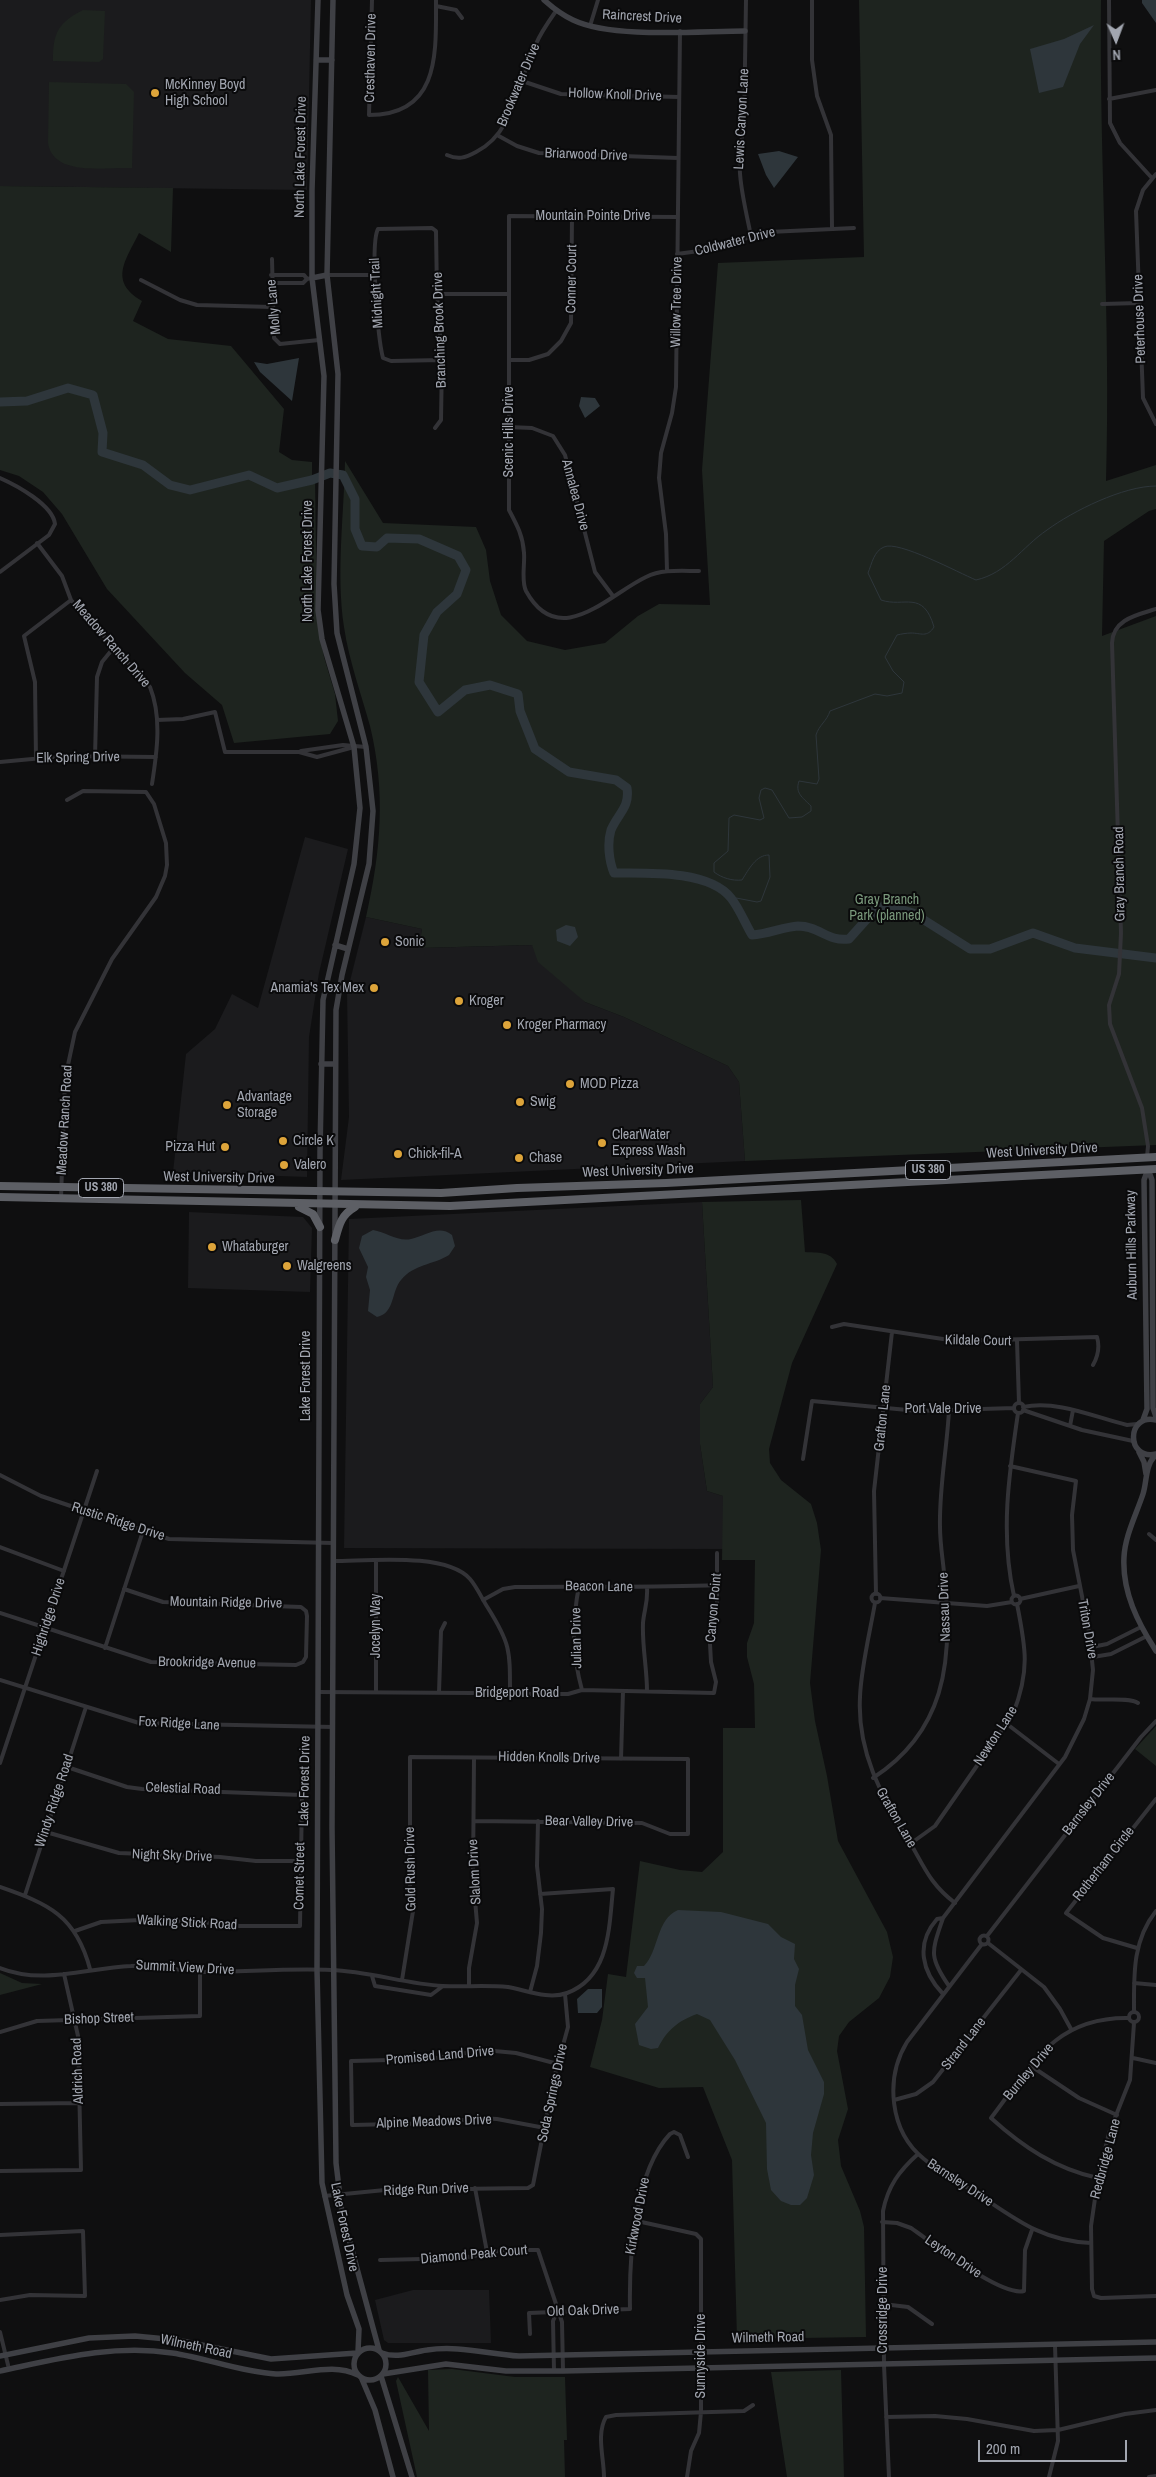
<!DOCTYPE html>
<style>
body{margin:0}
#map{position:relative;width:1156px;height:2477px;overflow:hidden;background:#0f0f10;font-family:"Archivo Narrow",sans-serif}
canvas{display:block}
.north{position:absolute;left:1091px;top:15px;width:50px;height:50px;-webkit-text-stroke:4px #0a0a0b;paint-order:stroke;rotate:178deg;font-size:14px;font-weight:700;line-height:20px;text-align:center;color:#a2a6b0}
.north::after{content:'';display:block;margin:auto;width:18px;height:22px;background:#a2a6b0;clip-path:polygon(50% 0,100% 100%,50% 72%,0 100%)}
.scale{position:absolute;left:978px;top:2440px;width:149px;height:22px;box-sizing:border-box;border:2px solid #a2a6b0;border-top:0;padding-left:6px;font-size:15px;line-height:18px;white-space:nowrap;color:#a2a6b0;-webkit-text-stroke:4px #0a0a0b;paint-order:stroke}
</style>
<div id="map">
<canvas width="1156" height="2477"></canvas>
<div class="north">N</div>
<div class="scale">200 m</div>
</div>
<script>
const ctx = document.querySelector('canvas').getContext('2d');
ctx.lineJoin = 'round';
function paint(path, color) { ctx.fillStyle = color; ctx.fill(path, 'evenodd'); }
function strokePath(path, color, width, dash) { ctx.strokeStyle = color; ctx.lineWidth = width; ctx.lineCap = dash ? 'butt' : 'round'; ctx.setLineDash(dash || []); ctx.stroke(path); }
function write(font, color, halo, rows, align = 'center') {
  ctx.font = font + ' "Archivo Narrow",sans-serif'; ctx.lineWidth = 4; ctx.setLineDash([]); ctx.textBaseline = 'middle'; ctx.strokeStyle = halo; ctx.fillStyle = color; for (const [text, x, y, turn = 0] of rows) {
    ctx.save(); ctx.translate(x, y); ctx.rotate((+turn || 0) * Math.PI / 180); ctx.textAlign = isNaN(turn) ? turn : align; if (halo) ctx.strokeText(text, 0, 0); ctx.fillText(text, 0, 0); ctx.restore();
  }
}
paint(new Path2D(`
 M0 0H311L307 190 0 186Z
 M305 837 348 849 319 973 309 1037 307 1177 173 1172 186 1054 215 1029 232 994 258 1008Z
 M366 917 422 929 420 948 532 945 585 1002 624 1017 728 1066 739 1082 745 1161 341 1180 349 1117 347 993Z
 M702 1202 713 1387 700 1404V1444L707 1491 723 1496V1549L344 1548 349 1219Z
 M189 1212 303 1217 312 1228 310 1292 188 1288Z
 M413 2290H489L491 2343H388L384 2340 375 2300Z`), '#1b1b1d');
paint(new Path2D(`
 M859 0H1101C1099 160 1111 321 1106 481L1156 465V509L1149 511 1104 541 1102 636 1156 616V1145L745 1161 739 1082 728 1066 624 1017 585 1002 538 962 532 945 419 948 422 929 366 917C381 851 386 792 370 726 361 693 349 661 344 627 336 573 344 515 345 461L383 523 476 527 486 550 490 581 501 615 527 641 565 650 605 643 638 616 659 604 710 605 702 470 718 263 864 257Z
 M83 10 105 11 103 59 99 62 53 61C53 34 57 23 83 10Z
 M49 82 126 84 134 92 132 168C106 167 53 177 48 143Z
 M0 186 173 188 171 252 139 233C126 260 108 281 142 301L133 321 168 339 231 346 284 409 279 452 292 460 312 462V478L315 477 317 620 324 657 335 694 338 721 330 734 234 743 222 705 185 673 107 589 62 514 43 492 19 476 0 470Z
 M801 1200 805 1252C817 1253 831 1251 837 1264L792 1363 769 1449 770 1463 781 1480 811 1504 817 1523 821 1550 810 1683 815 1721 827 1776 838 1841 887 1932 893 1957 890 1977 879 1998 849 2022 839 2036 837 2051 848 2109 838 2140 841 2166 860 2211 864 2227 866 2337 737 2339 732 2160 703 2087 659 2088 590 2067 602 2020 608 1974 626 1977 640 1861 680 1870 702 1872 723 1852V1728H755L754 1684 747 1657V1643L754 1623 755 1560H722L723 1496 707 1491 700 1444V1404L713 1387 702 1202Z
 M1156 1726V1766L1135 1749Z
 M0 1973 22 1983 42 1984 0 1995Z
 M452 2369 515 2377H565L567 2440H564L565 2477H417L396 2381 398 2377 429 2431 428 2370Z
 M841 2370 844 2477H787L771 2372Z`), '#1e241f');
paint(new Path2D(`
 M1142 0H1156V23L1142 3Z
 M1094 25 1080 44 1063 87 1039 93 1030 49 1064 39Z
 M779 151 798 157 774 188 766 175 758 154Z
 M299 358 292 401 260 372 254 362 267 364Z
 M581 397 595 398 600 406 585 418 579 406Z
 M566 925 575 927 578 937 570 946 557 941 556 930Z
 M373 1230C386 1232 398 1242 411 1239 425 1236 439 1224 452 1235L455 1246 449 1255C433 1265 414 1264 401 1280 391 1292 395 1313 377 1317L368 1311 370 1290 366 1277 368 1267 359 1248 362 1236Z
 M678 1910 721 1912 768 1924 781 1937 795 1944 794 1959 799 1969 795 1985V2006L802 2015 808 2050 824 2082V2094L813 2133 811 2155 814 2175 807 2198 800 2205H791L781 2201 771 2190 767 2169 766 2123 735 2060 710 2020 697 2014C678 2021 667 2030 658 2048L651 2049 639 2045 635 2024 648 2007 645 1978H637L634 1973 637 1966H644C659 1951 656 1919 678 1910Z
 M588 1989H602V2007L597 2013H578L577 1999Z`), '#2e363b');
strokePath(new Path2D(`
 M731 897 757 902 761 901 770 877 769 855C756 855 749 869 742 880 732 881 722 878 714 872V863L728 851 729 818 734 815 760 820 764 818 759 798 761 790 765 788 772 790 789 818 802 817 811 811V806C802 797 795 793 799 781L817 784 819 779 816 735C819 725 827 721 830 711L875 694 887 696 902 693 904 682 893 671 885 657 897 635C901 634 907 633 911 633 921 633 927 638 934 627 923 589 904 608 881 600L868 573C872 563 874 551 884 547 898 540 959 573 976 580 1007 573 1022 547 1047 530 1073 511 1123 486 1156 486`), '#2e363b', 1);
strokePath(new Path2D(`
 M0 402 27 401 68 388 93 395 103 433 102 452 143 465 170 485 190 490 249 475 277 488 312 480 330 473 343 475 355 499V529L362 546 377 547 387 538 419 539 458 556 466 570 457 594 437 612 424 635 419 682 438 712 465 690 490 685 518 694 520 711 535 749 569 772 616 780 627 788C630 808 618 813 611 830 607 843 609 861 614 873 647 873 709 870 731 898 739 908 745 923 752 935 768 934 783 927 798 926 820 926 827 942 849 939L875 910 886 905 913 913 970 949H990L1033 933 1075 948 1156 958`), '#2e363b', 9);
strokePath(new Path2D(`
 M372 0 369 115C440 115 436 53 436 0
 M746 0 744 127C734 166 743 197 751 236
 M812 0V60L817 96 831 135 832 228
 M1109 0 1110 123 1120 143 1151 177
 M436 6 456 10 462 18
 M590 26 598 0
 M522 81 561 94 679 97
 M1109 99 1156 90
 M497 135 517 146 539 153 678 158
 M447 155C458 160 465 158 476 152 516 132 517 80 536 44 541 32 549 21 556 11
 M1156 174 1143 190 1136 211 1143 398 1156 424
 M678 217 509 216V510C517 525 523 536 524 553 525 564 521 581 526 591 559 651 608 595 646 577 662 569 681 571 699 571
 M677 254 728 247 751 236 769 232 854 228
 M272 259 274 338 280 344 319 340
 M271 275H304L307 279
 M327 275H375
 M141 280 180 300 197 305 272 307
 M271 283H303L307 279 312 278
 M437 294H509
 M1102 304 1139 303
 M509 360H529L548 354 561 341 571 323 572 216
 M509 427 532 428 553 436 565 455 595 572 613 596
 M435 428 441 420 442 360 437 294 436 231 432 228 378 229C370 244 378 339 383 358L391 361 442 360
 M0 478C16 485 53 505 55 524L49 535 0 572
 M37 543 62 576 71 600 150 687C162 717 157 752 152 784
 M667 571 666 534 659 478 661 453 672 413 676 387 680 31
 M157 720 183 719 215 712 225 752H299L317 757 354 747
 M301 751 343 745 366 747
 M95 757 97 677 102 662 115 646
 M36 759 35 682 24 636 71 600
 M0 762 64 756 156 757
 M1147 1157 1148 1146 1142 1108 1110 1024 1109 1005 1119 974 1121 933 1112 643C1113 619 1137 615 1156 609
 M61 1199 65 1079 75 1032 112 959 156 897 165 876 167 865 166 843 154 804 146 792 83 791 67 800
 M832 1327 844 1324 956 1341 1097 1337C1100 1347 1098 1356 1093 1365
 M1017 1341 1019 1403
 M1014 1408a5 5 0 1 1 10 0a5 5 0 1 1-10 0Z
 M1023 1407C1058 1400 1094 1417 1127 1425L1137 1424
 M1023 1410 1082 1430 1133 1441
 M1070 1426 1073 1410
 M803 1459 812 1401 918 1411 1014 1408
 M0 1475 41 1496 169 1539 333 1543
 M1149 1534 1156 1540
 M0 1547 64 1571
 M333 1561C368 1561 446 1552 470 1579 477 1587 482 1599 488 1608 510 1643 510 1650 510 1691
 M579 1586C572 1622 572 1654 582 1690
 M871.5 1598a4.5 4.5 0 1 1 9 0a4.5 4.5 0 1 1-9 0Z
 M876 1594 874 1491 892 1332
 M1011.5 1600a4.5 4.5 0 1 1 9 0a4.5 4.5 0 1 1-9 0Z
 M1014 1596C1000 1534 1009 1474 1018 1413
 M880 1598 987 1606 1012 1602
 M1020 1599 1079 1586
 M483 1600 503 1589 515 1587C582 1586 649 1588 717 1585
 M875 1603C870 1632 861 1668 860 1697 857 1751 881 1795 908 1839 924 1866 929 1883 955 1903
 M0 1613 151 1662 296 1665 303 1662 306 1657 307 1616 306 1611 301 1607 163 1602 124 1589
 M1092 1647 1107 1644 1141 1627
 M105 1648 143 1531
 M1093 1657 1111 1654 1147 1636
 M0 1680 139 1723 333 1727
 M647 1691C647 1668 642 1646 643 1623 644 1610 648 1603 647 1588
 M318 1692 472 1693 510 1691 527 1694H568L582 1690 714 1693 716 1682 711 1662 709 1626 717 1603V1553
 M376 1692V1561
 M439 1693 441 1631 445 1623
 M1090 1699C1103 1701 1129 1697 1138 1703
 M1007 1724 1059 1764
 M621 1759 623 1691
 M0 1763 97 1471
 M67 1767 127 1787 142 1789 302 1795 300 1926H240L201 1922 140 1920 101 1922 75 1931
 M873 1778C944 1732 953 1663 945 1584 944 1565 940 1547 940 1527 939 1488 947 1449 949 1410
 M46 1832 119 1853 220 1857 256 1861H301
 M910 1844 935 1826 1013 1714C1030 1670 1026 1649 1017 1604
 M0 1887C49 1904 76 1916 90 1969
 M25 1895 86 1707
 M943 1918 1065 1757 1084 1719 1090 1699 1093 1670 1089 1632 1073 1550 1072 1515 1076 1481 1010 1466
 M979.5 1940a4.5 4.5 0 1 1 9 0a4.5 4.5 0 1 1-9 0Z
 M987 1936 1141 1737 1156 1721
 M988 1943 1044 1987 1060 2009 1071 2029
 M982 1944 907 2042C885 2078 889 2131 924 2159 941 2173 962 2184 981 2196 1018 2221 1044 2241 1091 2243
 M1137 1948 1103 1938 1066 1913 1156 1799
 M0 1968C43 1985 86 1968 131 1966 155 1964 178 1971 202 1972 245 1972 288 1968 331 1970 368 1971 406 1984 443 1986 465 1987 486 1985 508 1987 526 1990 548 2000 567 1993 610 1977 609 1927 613 1889L540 1894
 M372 1976 375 1986 431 1995 443 1986
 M402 1980 413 1911 410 1888V1757L688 1759V1834H670L642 1823 474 1821
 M1134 1983 1156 1985
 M469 1985V1968L477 1923 473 1876 474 1758
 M530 1992 537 1966 541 1933 542 1909 537 1866 538 1821
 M943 1994C922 1972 915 1944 937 1919L943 1918C932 1951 928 1956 949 1986
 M1129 2017a5 5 0 1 1 10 0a5 5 0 1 1-10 0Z
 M1134 2012C1134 1976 1132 1941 1156 1911
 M1134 2023 1130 2080 1109 2133 1098 2178 1091 2226 1092 2289 1094 2296 1101 2298 1156 2296
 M0 2032 37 2021 200 2016V1972
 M1133 2058 1156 2063
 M1031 2066 1079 2098 1117 2115
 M894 2100 916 2094 933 2082 1021 1970
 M0 2104 80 2103
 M545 2128 497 2119 479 2118 440 2123 352 2125 351 2061 430 2059 484 2050 516 2053 558 2064
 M0 2171 81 2170 78 2036 64 1974
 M1098 2178C1056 2169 1023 2147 991 2118 1031 2066 1054 2017 1128 2018
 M475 2188 487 2252
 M324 2196 385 2190 528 2188 533 2185 554 2078 568 2027 565 1994
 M637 2221 696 2234 701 2239V2412L699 2433 691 2451 687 2477
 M882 2222 897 2223 911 2228C933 2243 1001 2297 1024 2291L1025 2250 1032 2230
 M0 2235 83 2231 85 2296 30 2295 0 2300
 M380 2260 463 2258 503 2250H538L562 2322 563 2371
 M883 2304 908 2307 932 2324
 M0 2332 9 2369
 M530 2334 529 2313 630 2309C629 2258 634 2172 670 2134L674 2132 680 2135 688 2157
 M554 2371 553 2321 557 2312
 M886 2417 935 2416 967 2419 1034 2431 1058 2430 1125 2414 1156 2410
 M604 2477C604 2458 596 2434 606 2417L616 2415 744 2411 753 2405
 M889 2477 884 2365 883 2211C888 2186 899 2171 918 2154
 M1049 2477 1058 2441 1055 2345
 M1149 2477 1156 2476`), '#333337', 4);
strokePath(new Path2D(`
 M318 0 312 190V278L324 376 318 610 322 639 354 747 360 808 354 864 323 1000 320 1151 317 1970 322 2183 347 2295 359 2329 358 2352
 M333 0 327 275 338 374 334 584 337 633 366 747 373 811 369 864 342 975 336 1010 332 1827 336 2163 342 2213 379 2350
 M544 0C553 8 562 15 573 20 613 39 699 31 745 31
 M316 60H332
 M312 278 327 275
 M335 945 348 949
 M321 1064H335
 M1148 1169 1152 1180 1153 1408 1156 1417
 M1143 1420 1147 1409 1144 1180 1148 1169
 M1156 1420C1126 1413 1126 1461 1156 1454
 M1139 1452 1144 1462 1146 1474
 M1156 1455C1145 1464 1147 1482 1143 1494 1136 1515 1125 1536 1124 1557 1122 1592 1138 1623 1156 1651
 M354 2364a16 16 0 1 1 32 0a16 16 0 1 1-32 0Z
 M382 2353C398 2359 411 2352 427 2350 458 2345 488 2354 519 2356L1156 2342
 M0 2356 89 2338 135 2336 177 2340 271 2359 357 2353
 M0 2371C57 2359 113 2344 172 2353 207 2358 240 2372 276 2374 304 2375 332 2362 358 2375
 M383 2374 446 2364 506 2371H563L1156 2358
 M381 2376 412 2477
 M361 2377 375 2410 393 2477`), '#3f4045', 5.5);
strokePath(new Path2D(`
 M0 1186 441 1193 517 1188 666 1183 1156 1157
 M0 1197 450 1206 1156 1169
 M299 1207 313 1214 320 1227
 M335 1240C339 1225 341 1215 355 1207`), '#5d5f65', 8);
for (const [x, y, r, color] of [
 [155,93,5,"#dda43a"],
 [385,942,5,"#dda43a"],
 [374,988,5,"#dda43a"],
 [459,1001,5,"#dda43a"],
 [507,1025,5,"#dda43a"],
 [570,1084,5,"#dda43a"],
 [520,1102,5,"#dda43a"],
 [227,1105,5,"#dda43a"],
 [283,1141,5,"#dda43a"],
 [602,1143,5,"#dda43a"],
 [225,1147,5,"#dda43a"],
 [398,1154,5,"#dda43a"],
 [519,1158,5,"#dda43a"],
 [284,1165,5,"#dda43a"],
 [212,1247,5,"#dda43a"],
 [287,1266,5,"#dda43a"]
]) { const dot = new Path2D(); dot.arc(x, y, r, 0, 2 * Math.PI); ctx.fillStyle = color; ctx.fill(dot); strokePath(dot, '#0a0a0b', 2); }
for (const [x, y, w] of [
 [928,1170,45],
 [101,1188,45]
]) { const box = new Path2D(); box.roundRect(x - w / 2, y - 9.5, w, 19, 4); ctx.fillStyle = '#0a0a0b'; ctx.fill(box); strokePath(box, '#a2a6b0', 1); }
write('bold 12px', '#a2a6b0', null, [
 ["US 380",928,1170],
 ["US 380",101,1188]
]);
write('14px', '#a2a6b0', '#0a0a0b', [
 ["Raincrest Drive",642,17,3],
 ["Cresthaven Drive",371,58,-89],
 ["Brookwater Drive",519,85,-67],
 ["Hollow Knoll Drive",615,95,2],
 ["Lewis Canyon Lane",742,119,-87],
 ["Briarwood Drive",586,155,2],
 ["North Lake Forest Drive",301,157,-89],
 ["Mountain Pointe Drive",593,216],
 ["Coldwater Drive",735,242,-14],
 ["Conner Court",572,279,-89],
 ["Midnight Trail",377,293,-93],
 ["Willow Tree Drive",677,302,-89],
 ["Molly Lane",274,307,-95],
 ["Peterhouse Drive",1140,319,-92],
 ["Branching Brook Drive",440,330,-92],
 ["Scenic Hills Drive",509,432,-90],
 ["Annalea Drive",575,495,75],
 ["North Lake Forest Drive",308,561,-90],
 ["Meadow Ranch Drive",111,644,49],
 ["Elk Spring Drive",78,758,-1],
 ["Gray Branch Road",1120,874,-91],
 ["Meadow Ranch Road",65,1120,-87],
 ["West University Drive",1042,1151,-3],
 ["West University Drive",638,1171,-2],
 ["West University Drive",219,1178,1],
 ["Auburn Hills Parkway",1132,1245,-91],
 ["Kildale Court",978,1341,1],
 ["Lake Forest Drive",306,1376,-90],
 ["Port Vale Drive",943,1409],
 ["Grafton Lane",883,1418,-84],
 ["Rustic Ridge Drive",118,1522,18],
 ["Beacon Lane",599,1587,1],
 ["Mountain Ridge Drive",226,1603,1],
 ["Nassau Drive",945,1607,-92],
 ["Canyon Point",714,1608,-85],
 ["Highridge Drive",49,1617,-72],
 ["Jocelyn Way",376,1626,-90],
 ["Triton Drive",1087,1629,80],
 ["Julian Drive",577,1638,-91],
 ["Brookridge Avenue",207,1663,1],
 ["Bridgeport Road",517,1693],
 ["Fox Ridge Lane",179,1724,3],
 ["Newton Lane",996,1736,-57],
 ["Hidden Knolls Drive",549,1758,1],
 ["Lake Forest Drive",305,1781,-89],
 ["Celestial Road",183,1789,2],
 ["Windy Ridge Road",55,1801,-72],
 ["Barnsley Drive",1089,1804,-52],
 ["Grafton Lane",896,1818,60],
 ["Bear Valley Drive",589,1822,1],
 ["Night Sky Drive",172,1856,2],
 ["Rotherham Circle",1104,1864,-52],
 ["Gold Rush Drive",411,1869,-91],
 ["Slalom Drive",475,1872,-93],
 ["Comet Street",300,1876,-89],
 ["Walking Stick Road",187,1923,3],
 ["Summit View Drive",185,1968,3],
 ["Bishop Street",99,2019,-2],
 ["Strand Lane",964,2044,-52],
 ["Promised Land Drive",440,2056,-5],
 ["Aldrich Road",78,2071,-92],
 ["Burnley Drive",1029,2072,-50],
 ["Soda Springs Drive",553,2093,-78],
 ["Alpine Meadows Drive",434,2122,-2],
 ["Redbridge Lane",1106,2159,-75],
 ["Barnsley Drive",960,2183,33],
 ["Ridge Run Drive",426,2190,-2],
 ["Kirkwood Drive",638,2216,-79],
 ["Lake Forest Drive",344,2227,78],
 ["Diamond Peak Court",474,2255,-5],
 ["Leyton Drive",953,2257,34],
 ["Crossridge Drive",883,2310,-90],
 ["Old Oak Drive",583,2311,-2],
 ["Wilmeth Road",768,2338,-1],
 ["Wilmeth Road",196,2347,12],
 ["Sunnyside Drive",701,2356,-90]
]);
write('14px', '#a2a6b0', '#0a0a0b', [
 ["McKinney Boyd",165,85],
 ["High School",165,101],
 ["Sonic",395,942],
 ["Anamia's Tex Mex",364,988,"right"],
 ["Kroger",469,1001],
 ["Kroger Pharmacy",517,1025],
 ["MOD Pizza",580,1084],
 ["Advantage",237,1097],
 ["Storage",237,1113],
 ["Swig",530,1102],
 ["ClearWater",612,1135],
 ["Express Wash",612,1151],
 ["Circle K",293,1141],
 ["Pizza Hut",215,1147,"right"],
 ["Chick-fil-A",408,1154],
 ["Chase",529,1158],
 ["Valero",294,1165],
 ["Whataburger",222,1247],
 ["Walgreens",297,1266]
], 'left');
write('14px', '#7a997c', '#0a0a0b', [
 ["Gray Branch",887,900],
 ["Park (planned)",887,916]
]);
</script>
